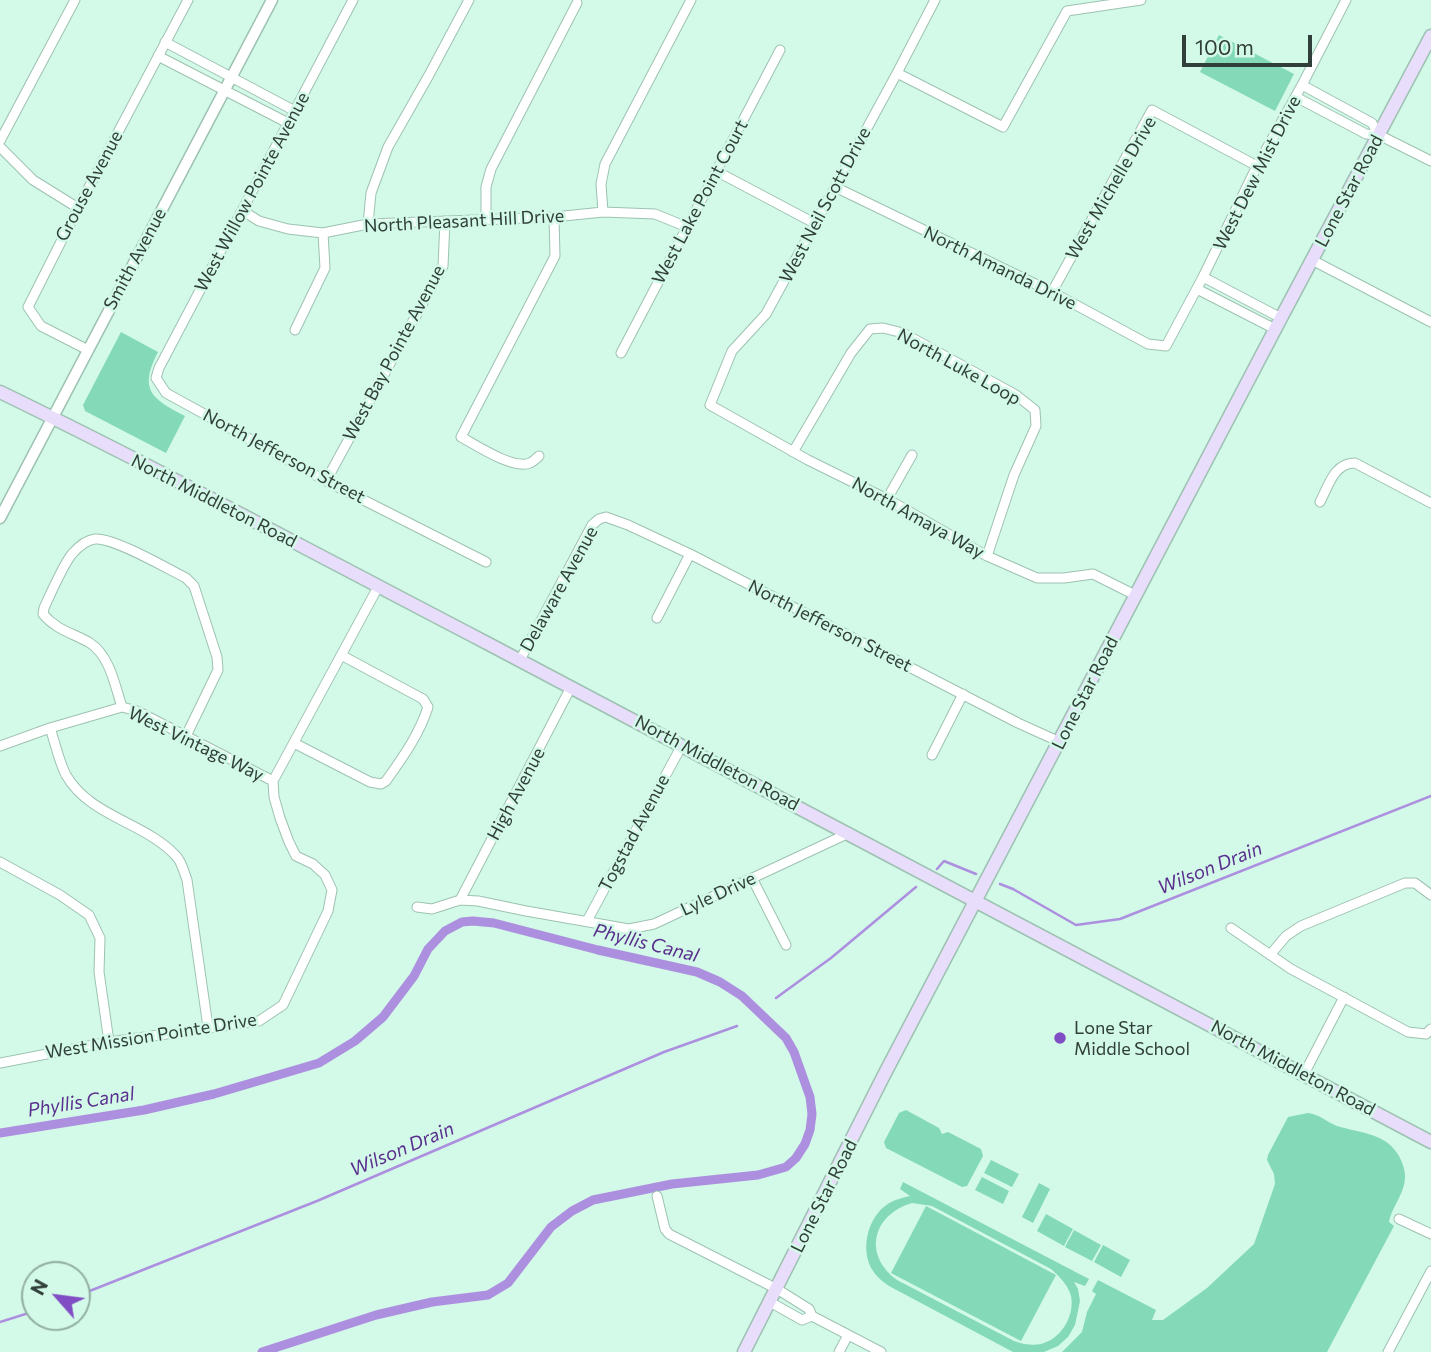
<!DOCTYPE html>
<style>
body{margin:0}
#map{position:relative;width:1431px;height:1352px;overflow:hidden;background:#d3f9e8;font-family:Commissioner,sans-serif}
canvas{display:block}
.north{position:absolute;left:21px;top:1261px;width:70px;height:70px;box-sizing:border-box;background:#d3f9e8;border:2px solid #92afa2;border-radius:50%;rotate:298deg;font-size:19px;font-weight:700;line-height:28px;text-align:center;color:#303f39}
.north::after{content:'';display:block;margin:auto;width:24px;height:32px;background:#814dc4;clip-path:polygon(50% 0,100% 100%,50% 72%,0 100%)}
.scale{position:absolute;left:1182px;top:35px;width:130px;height:32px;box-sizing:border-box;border:4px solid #303f39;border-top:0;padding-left:9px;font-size:21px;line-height:24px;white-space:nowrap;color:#303f39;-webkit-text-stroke:5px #d3f9e8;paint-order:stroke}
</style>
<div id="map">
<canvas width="1431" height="1352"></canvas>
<div class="north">N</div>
<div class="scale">100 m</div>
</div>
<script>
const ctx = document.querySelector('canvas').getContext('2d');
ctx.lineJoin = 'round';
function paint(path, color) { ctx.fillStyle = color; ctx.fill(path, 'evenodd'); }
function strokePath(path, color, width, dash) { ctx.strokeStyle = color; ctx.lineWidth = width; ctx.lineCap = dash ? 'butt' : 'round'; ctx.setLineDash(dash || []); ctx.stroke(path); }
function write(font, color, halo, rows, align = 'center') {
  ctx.font = font + ' Commissioner,sans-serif'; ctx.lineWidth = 5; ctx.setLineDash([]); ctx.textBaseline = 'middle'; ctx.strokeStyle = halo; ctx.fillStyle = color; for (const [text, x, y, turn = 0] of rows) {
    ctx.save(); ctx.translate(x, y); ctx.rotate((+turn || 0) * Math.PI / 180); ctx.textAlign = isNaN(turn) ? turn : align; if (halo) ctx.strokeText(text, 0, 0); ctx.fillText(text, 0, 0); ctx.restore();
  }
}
paint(new Path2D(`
 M1219 35 1294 74 1275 111 1200 72Z
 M121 332 158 352C138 390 152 399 185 416L166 453 85 411 83 405Z
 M906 1110 939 1128 942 1134 948 1132 981 1149 983 1156 967 1186 962 1187 886 1148 884 1142 899 1113Z
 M1308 1113C1319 1114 1327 1122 1337 1126 1360 1133 1386 1133 1399 1156 1402 1162 1405 1169 1405 1176 1405 1194 1392 1206 1389 1222L1394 1226 1327 1352H1062L1082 1332 1087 1312 1096 1294 1092 1291 1098 1280 1156 1310 1152 1320H1163L1207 1288 1254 1244 1275 1184 1274 1174 1267 1160 1268 1155 1288 1117Z
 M991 1160 1019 1174 1012 1187 984 1173Z
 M982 1177 1009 1191 1003 1204 975 1190Z
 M903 1182 1089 1279 1085 1286 1074 1282 1078 1289 1080 1301 1075 1325 1068 1337 1058 1346 1044 1352H1013L889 1286C882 1281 877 1277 873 1271 860 1251 867 1220 885 1206 892 1200 902 1198 910 1196L900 1189ZM912 1203 932 1206 1051 1269C1060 1277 1068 1285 1071 1296 1075 1316 1061 1339 1041 1344 1032 1346 1022 1344 1014 1341L897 1280C863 1255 872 1215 912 1203Z
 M1039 1183 1050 1189 1033 1223 1022 1217Z
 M926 1206 1056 1275 1021 1341 891 1273Z
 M1046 1214 1073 1229 1064 1246 1037 1231Z
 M1074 1230 1101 1245 1092 1261 1065 1247Z
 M1103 1245 1130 1260 1121 1277 1094 1262Z`), '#84dab8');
strokePath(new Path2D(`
 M937 869 944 861 976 874
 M1000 884 1013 889 1076 925 1120 919 1431 796
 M776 998 831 958 916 887
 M77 1296 317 1201 664 1052 737 1026
 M0 1322 35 1311`), '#ad8fdf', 2.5);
strokePath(new Path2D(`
 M0 1133 144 1110 214 1094 319 1063 355 1041 383 1017 414 976 428 949 445 931 462 922 473 921 494 923 598 950 697 972 720 982 742 996 786 1038 794 1052 810 1097 812 1114 810 1130 805 1144 796 1158 786 1167 758 1175 672 1184 593 1200 572 1211 551 1227 508 1283 488 1295 432 1302 376 1315 262 1352`), '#ad8fdf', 9);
const minor = new Path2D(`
 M353 0 159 368 156 378 166 393 326 481 486 562
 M935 0 897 73 766 314 732 351 710 405 808 460 887 499 987 556 1037 578H1064L1093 574 1135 595
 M165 42 295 111
 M158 56 288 123
 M897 73 1003 127 1067 11 1141 0
 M1302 85 1372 123 1379 135
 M1296 97 1366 134 1379 135 1431 161
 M0 141 75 0
 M0 147 33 180 78 208
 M716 171 816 224
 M835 187 1052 292 1148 344 1166 346 1203 277 1257 166 1302 85 1346 0
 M243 211 259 221 288 229 323 233 368 224 554 217 603 212 655 214 687 227
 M603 212 601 184 605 164 691 0
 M486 218V187L491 169 577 3
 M368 224 371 193 388 147 429 75 469 0
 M1312 260 1431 322
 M1203 277 1281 318
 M1197 289 1275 329
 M1052 292 1152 110 1257 166
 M295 330 325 268 323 233
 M88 350 41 326 28 307 78 208 188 0
 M621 353 780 50
 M793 452 851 353 870 329 883 328 903 333 1016 395 1035 410 1036 426 1014 475 987 556
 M539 456C537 458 532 462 530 463 513 470 476 445 461 437L555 256 554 217
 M326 481 443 266 445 221
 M887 499 912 455
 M1320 502C1329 485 1334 463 1355 463L1431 503
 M657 618 690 554
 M520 660 592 525 599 519 606 517 628 525 690 554 1018 723 1060 742
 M122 707C115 686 110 656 90 643 73 633 56 630 43 614L44 608C51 593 63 565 72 554 78 547 87 540 95 539 113 537 168 569 186 578L194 586 217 657 218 670 186 736
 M50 728C55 742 59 762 66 775 90 817 145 822 176 856 182 862 184 872 187 880L208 1027
 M294 743 370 782 381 784 386 781C403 757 419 735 428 707L423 699 341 655
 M0 746 50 728 122 707 137 711 273 781
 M932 755 963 694
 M0 862 60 895 89 915 100 938 99 972 109 1042
 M752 878 786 945
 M460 900 571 687
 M417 907 432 909 460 900 478 901 526 911 629 929 654 924 849 833
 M587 921 682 745
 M1231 928 1291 969 1408 1032 1426 1034 1431 1029
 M1270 955 1286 936 1301 926 1405 883H1415L1431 895
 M0 1063 109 1042 259 1021 283 1005 328 911 332 890 325 875 313 864 296 856 289 842 280 818 274 797 273 781 378 587
 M1304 1074 1344 997
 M657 1196 665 1229 669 1234 777 1289 809 1309 812 1316 802 1320 770 1302
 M1399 1219 1431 1234
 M812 1316 881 1352
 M839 1352 848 1335
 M1388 1352 1431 1271`);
const tertiary = new Path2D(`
 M0 518 272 0`);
const secondary = new Path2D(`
 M0 392C163 471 323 558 483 641 800 806 1116 973 1431 1142
 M744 1352 884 1075 1281 318 1431 36`);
strokePath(minor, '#9dc2b1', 11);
strokePath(tertiary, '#9dc2b1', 13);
strokePath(secondary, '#9dc2b1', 15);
strokePath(minor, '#fff', 9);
strokePath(tertiary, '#fff', 10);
strokePath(secondary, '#e8ddfa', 12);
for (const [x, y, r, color] of [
 [1060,1038,7,"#814dc4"]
]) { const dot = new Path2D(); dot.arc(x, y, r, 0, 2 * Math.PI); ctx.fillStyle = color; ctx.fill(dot); strokePath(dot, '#d3f9e8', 2.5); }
write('18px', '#303f39', '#d3f9e8', [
 ["West Dew Mist Drive",1257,173,-63],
 ["Grouse Avenue",89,186,-62],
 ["West Michelle Drive",1111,188,-60],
 ["Lone Star Road",1349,191,-62],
 ["West Willow Pointe Avenue",252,192,-62],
 ["West Lake Point Court",700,202,-62],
 ["West Neil Scott Drive",825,205,-62],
 ["North Pleasant Hill Drive",464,221,-3],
 ["Smith Avenue",135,259,-62],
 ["North Amanda Drive",1000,268,26],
 ["West Bay Pointe Avenue",394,353,-62],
 ["North Luke Loop",959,367,29],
 ["North Jefferson Street",284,456,28],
 ["North Middleton Road",214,501,27],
 ["North Amaya Way",918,518,29],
 ["Delaware Avenue",559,589,-61],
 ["North Jefferson Street",830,626,27],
 ["Lone Star Road",1085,693,-63],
 ["West Vintage Way",196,744,26],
 ["North Middleton Road",717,763,28],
 ["High Avenue",516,794,-62],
 ["Togstad Avenue",634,833,-62],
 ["Lyle Drive",718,894,-25],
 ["West Mission Pointe Drive",151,1036,-9],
 ["North Middleton Road",1293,1068,28],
 ["Lone Star Road",824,1196,-63]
]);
write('18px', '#303f39', '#d3f9e8', [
 ["Lone Star",1074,1028],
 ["Middle School",1074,1049]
], 'left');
write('italic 19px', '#5a2f8d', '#d3f9e8', [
 ["Wilson Drain",1210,868,-22],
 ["Phyllis Canal",646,943,14],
 ["Phyllis Canal",81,1102,-9],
 ["Wilson Drain",402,1149,-23]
]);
</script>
